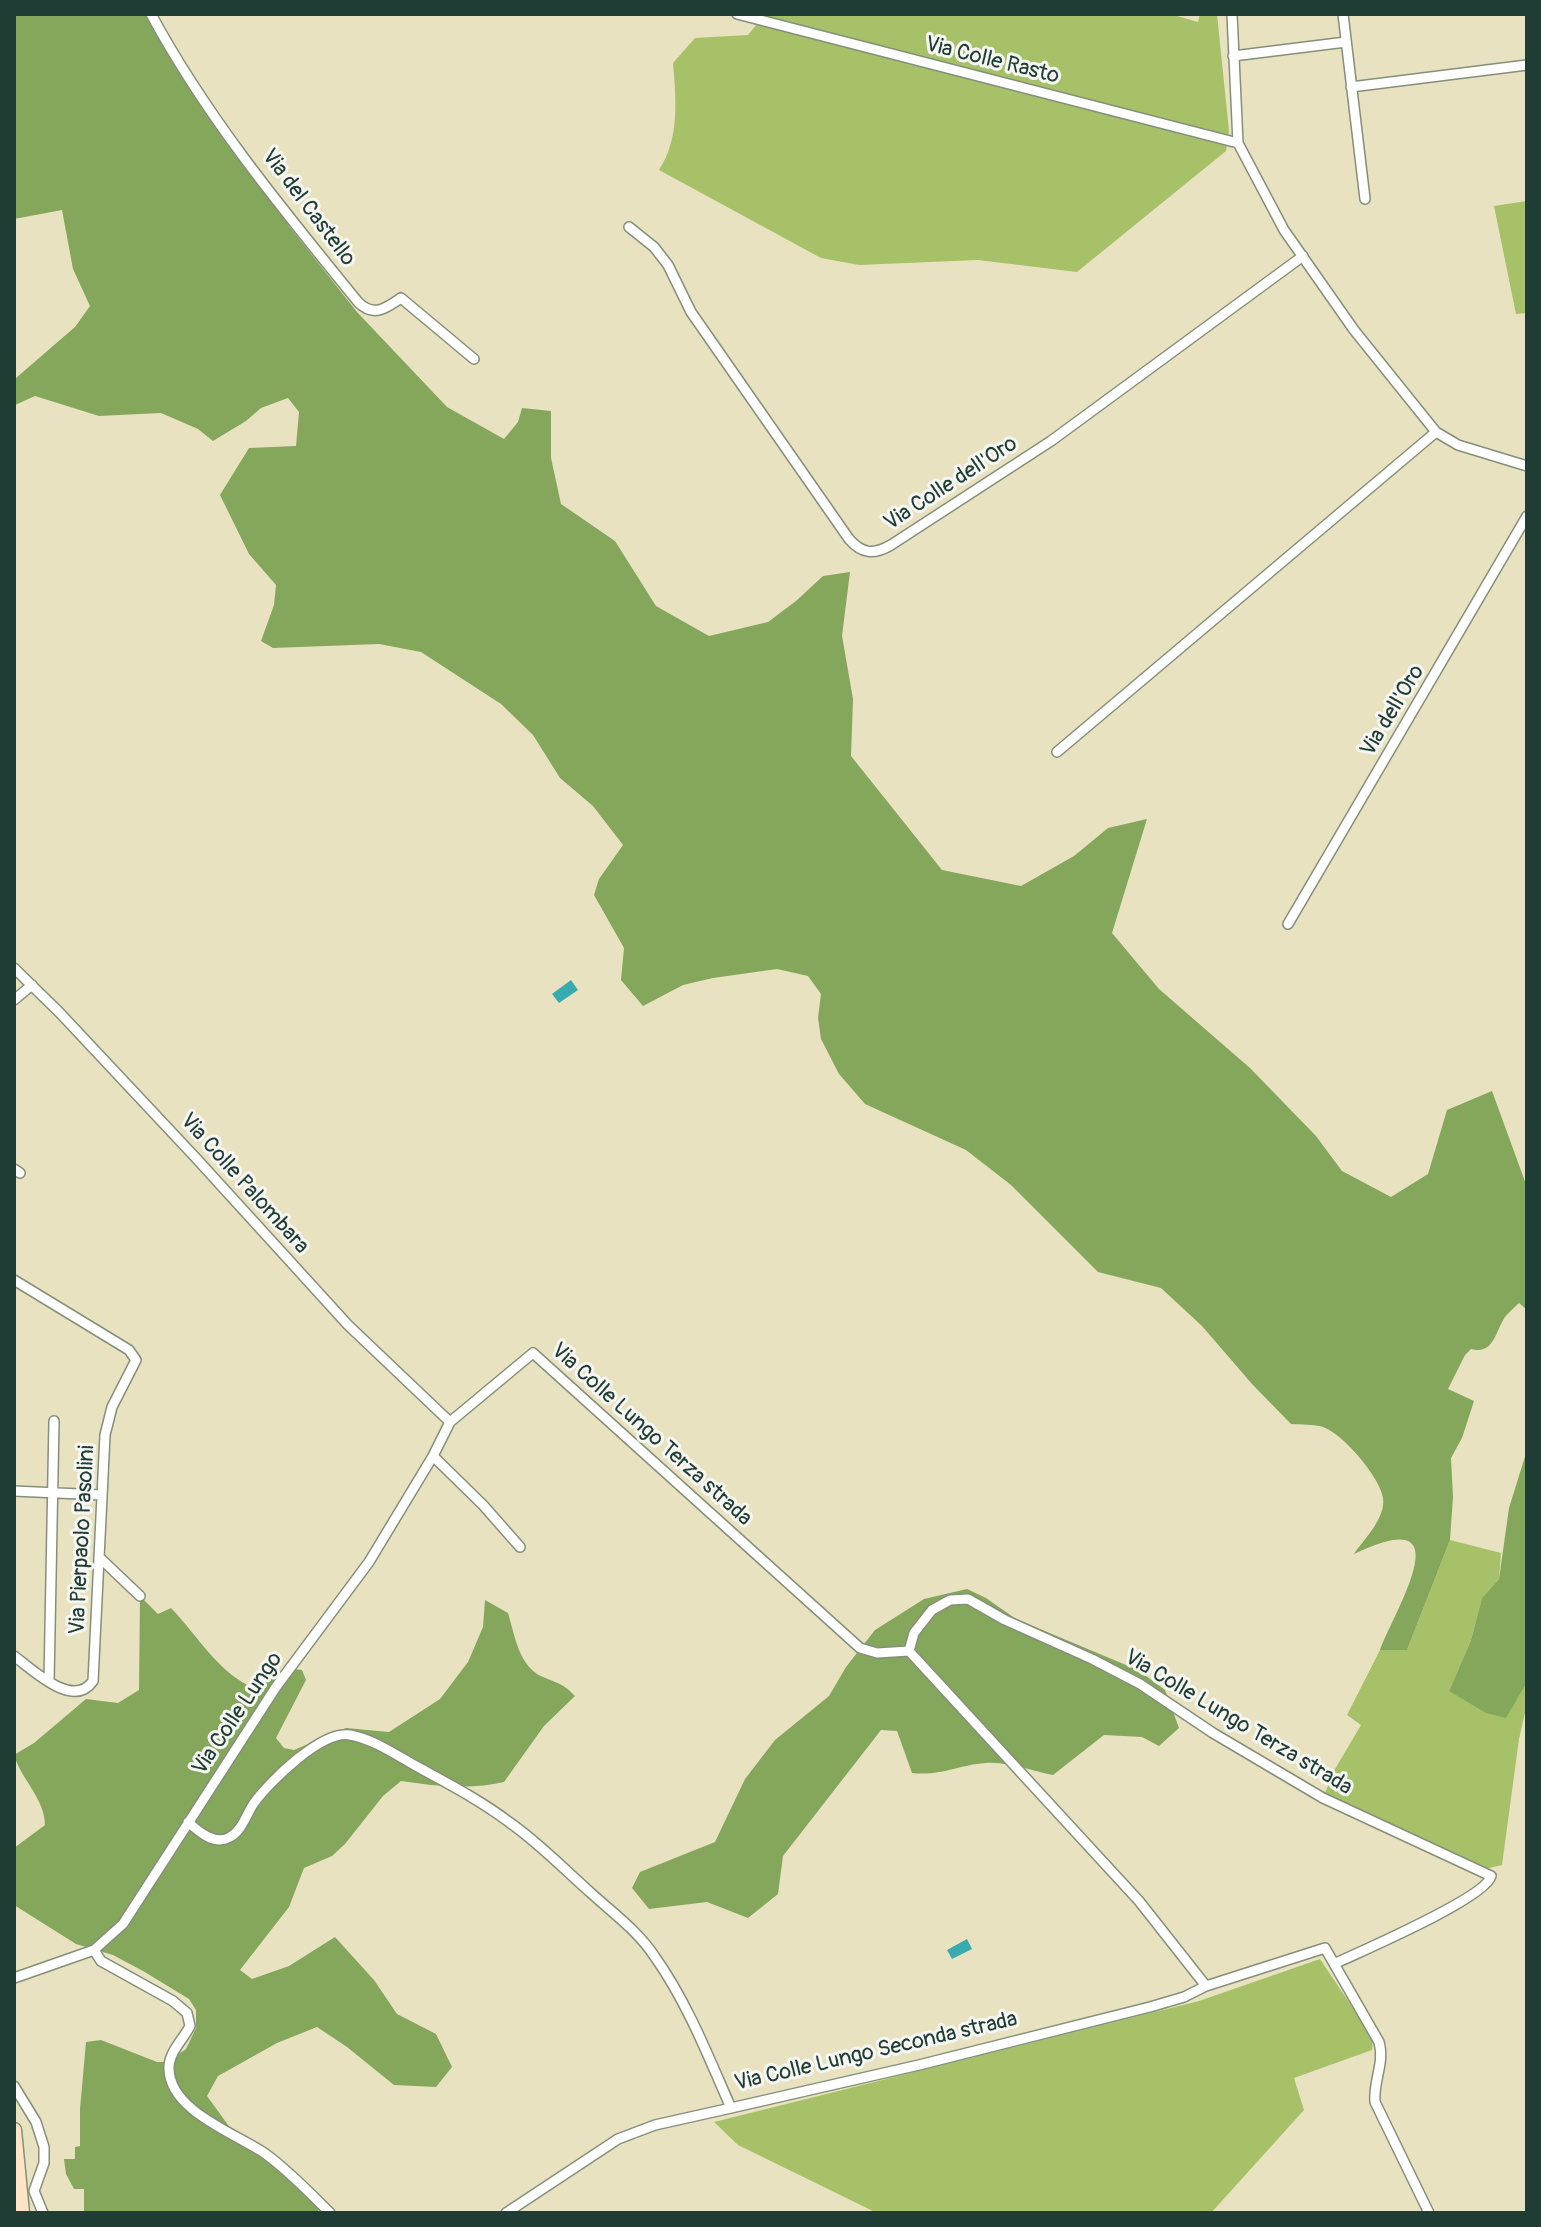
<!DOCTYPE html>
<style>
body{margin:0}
#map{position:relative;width:1541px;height:2227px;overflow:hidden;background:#e8e2c1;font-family:Pangolin,sans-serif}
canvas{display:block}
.frame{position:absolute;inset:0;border:16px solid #1f3d34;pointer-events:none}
</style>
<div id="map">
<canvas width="1541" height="2227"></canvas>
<div class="frame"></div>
</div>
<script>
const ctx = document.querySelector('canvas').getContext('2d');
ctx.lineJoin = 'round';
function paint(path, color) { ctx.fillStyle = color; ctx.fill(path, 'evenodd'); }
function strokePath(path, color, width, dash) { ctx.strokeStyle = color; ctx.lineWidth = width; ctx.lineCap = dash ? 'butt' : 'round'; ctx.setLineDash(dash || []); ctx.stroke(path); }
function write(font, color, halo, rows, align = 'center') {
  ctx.font = font + ' Pangolin,sans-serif'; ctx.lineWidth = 6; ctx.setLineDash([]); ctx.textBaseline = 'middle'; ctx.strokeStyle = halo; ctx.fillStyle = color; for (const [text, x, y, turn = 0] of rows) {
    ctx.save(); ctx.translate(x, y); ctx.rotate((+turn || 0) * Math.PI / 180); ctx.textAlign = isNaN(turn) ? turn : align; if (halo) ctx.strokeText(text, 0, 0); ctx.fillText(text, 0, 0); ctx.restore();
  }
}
paint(new Path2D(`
 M765 14H1170L1198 22 1200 14H1217L1229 131 1226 151 1077 272 978 260 859 265 821 258 659 170C680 138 676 99 673 63L695 38 748 35Z
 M1527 201V313L1516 314 1494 206Z
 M1450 1540 1501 1553 1499 1579 1482 1598 1471 1640 1449 1691 1519 1694 1527 1682V1704L1519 1739 1502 1865 1481 1870 1323 1798 1335 1769 1361 1725 1347 1715 1380 1650H1407Z
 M1320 1959 1373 2038 1372 2050 1294 2078 1304 2110 1211 2213H877L738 2145 714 2122 1199 2001Z`), '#a7c168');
paint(new Path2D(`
 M14 14H154L226 132 289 226 357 312 447 407 504 439 518 422 522 408 551 411V458L561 504 615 541 656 606 709 636 768 622 796 601 823 576 850 572 842 636 853 699 851 756 942 870 1021 886 1074 856 1108 828 1147 819 1112 933 1159 989 1250 1068 1316 1136 1342 1171 1391 1197 1428 1174 1447 1110 1492 1091 1527 1187V1310L1519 1303C1514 1308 1509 1312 1505 1317 1495 1332 1494 1355 1471 1349L1465 1355 1448 1389 1474 1401 1462 1438 1451 1458 1453 1497 1450 1540 1407 1650H1380C1398 1604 1463 1502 1354 1554 1364 1539 1386 1518 1383 1498 1380 1477 1343 1434 1323 1427 1314 1424 1301 1425 1291 1424L1252 1384 1202 1326 1161 1288 1098 1272 1011 1185 966 1150 865 1104 839 1074 821 1039 818 1018 821 994 808 976 777 969 713 978 683 985 643 1006 621 980 624 948 594 895 599 879 623 845 593 806 560 778 533 735 501 704 421 652 379 644 273 648 261 641 274 605 276 585 249 554 220 495 249 448 296 446 299 412 288 398 261 408 246 421 213 441 198 429 161 413 99 416 35 396 15 405 16 378 75 327 90 306 73 269 62 210 14 219Z
 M1527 1450V1682L1506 1718 1486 1713 1449 1691 1471 1640 1482 1598 1499 1579 1509 1508Z
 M967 1589 986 1598 1016 1619 1138 1670 1165 1690 1179 1728 1159 1746 1142 1737 1104 1735 1053 1775C1032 1771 1007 1761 986 1763 957 1765 943 1776 912 1773L897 1731 881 1730 783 1856 778 1894 748 1918 707 1902 649 1909 632 1888 640 1872 715 1842 745 1779 775 1740 829 1696 846 1667 875 1630 924 1599Z
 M140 1596 158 1614 171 1608C199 1637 219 1675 258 1690 271 1673 281 1668 302 1670L306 1680 276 1738 284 1748 294 1750 346 1728 389 1732 440 1699 468 1662 483 1627 485 1600 508 1613C515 1636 519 1667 543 1677 557 1683 564 1684 575 1696L544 1726 504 1782C471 1790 434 1786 401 1781L383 1796 345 1844 332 1856 304 1868 289 1907 240 1970 252 1979 289 1966 335 1937 374 1980 397 2014 436 2034 452 2067 436 2087 394 2085 347 2047 317 2027 277 2043 218 2076 207 2096 231 2129 265 2153 319 2202 318 2213H84V2189H74L66 2174 64 2159H75V2147L80 2146V2109L86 2042 101 2040 157 2062H166L186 2049 196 2028V2010L189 1999 143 1971 113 1955 76 1944 14 1905V1848L45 1825C45 1799 21 1779 14 1755L34 1743 86 1699 118 1703 139 1690Z`), '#85a75c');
paint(new Path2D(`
 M571 980 578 990 559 1003 552 994Z
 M967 1939 972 1949 952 1959 947 1950Z`), '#38abb1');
const street = new Path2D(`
 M151 14C207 118 284 211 358 302 374 318 386 308 401 298L474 359
 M737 14 1238 143
 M1232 14 1238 143 1284 230 1354 330 1436 432 1458 445 1527 466
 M1343 14 1365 199
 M1233 56 1346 42
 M1351 87 1527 65
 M629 227 654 247 668 265 691 312 849 539C862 554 874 555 891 545L1051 441 1303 256
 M1057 752 1436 432
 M1288 924 1527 516
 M14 968 59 1012 195 1157 348 1325 450 1422
 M14 1000 32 985
 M14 1169 20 1173
 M14 1280 129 1350 136 1360 112 1407 105 1435 93 1681C73 1710 32 1669 14 1656
 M433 1456 483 1505 520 1547
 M14 1491 102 1495
 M99 1557 140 1596
 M909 1651 914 1633 932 1610 950 1600 968 1599 1005 1620 1092 1659 1140 1684 1213 1733 1323 1798 1491 1876C1486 1898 1359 1952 1334 1964
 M49 1681 54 1421
 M188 1822C199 1832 215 1846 230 1837 242 1831 247 1813 254 1803 270 1781 322 1730 350 1735 373 1739 396 1755 416 1766 447 1783 480 1800 509 1822 539 1843 564 1869 591 1893 614 1914 638 1931 655 1957 687 2002 709 2058 731 2108L919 2065 1150 2007 1184 1997 1206 1986
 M94 1950 101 1961 173 2001 187 2013 190 2026C183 2040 168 2053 169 2069 170 2112 238 2134 267 2155 290 2172 310 2193 330 2213
 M14 1978 94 1950 123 1924 276 1687 369 1562 433 1456 450 1422 533 1353 860 1648 877 1653 909 1651 1139 1901 1206 1986 1325 1948 1379 2042C1385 2063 1373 2081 1375 2102L1429 2213
 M14 2086 36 2122 44 2147V2163L34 2191 43 2213
 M506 2213 618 2139 655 2125 731 2108`);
const secondary = new Path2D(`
 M14 2130 22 2213`);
strokePath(street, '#84907a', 12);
strokePath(secondary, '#84907a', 17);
strokePath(street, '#fff', 9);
strokePath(secondary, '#ffe4c6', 14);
write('22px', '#1f3d34', '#f6f6f2', [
 ["Via Colle Rasto",992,61,14],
 ["Via del Castello",308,208,53],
 ["Via Colle dell'Oro",951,484,-33],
 ["Via dell'Oro",1393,711,-59],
 ["Via Colle Palombara",244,1184,48],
 ["Via Colle Lungo Terza strada",651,1435,42],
 ["Via Pierpaolo Pasolini",83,1540,-87],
 ["Via Colle Lungo",238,1714,-56],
 ["Via Colle Lungo Terza strada",1238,1723,31],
 ["Via Colle Lungo Seconda strada",876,2052,-13]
]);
</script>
